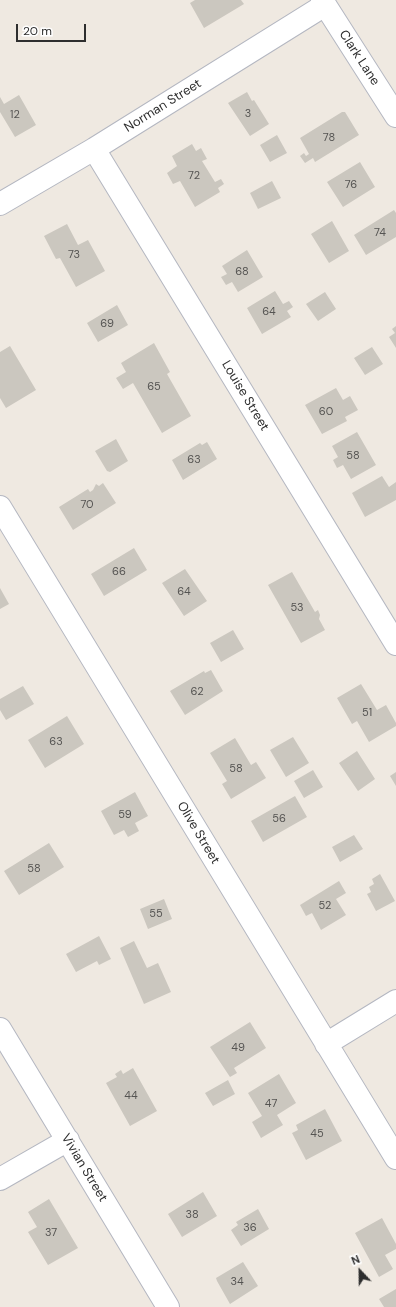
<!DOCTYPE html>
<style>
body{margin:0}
#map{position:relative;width:396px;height:1307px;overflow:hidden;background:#efe9e1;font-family:"DM Sans",sans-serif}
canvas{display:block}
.north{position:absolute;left:340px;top:1251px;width:40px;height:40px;-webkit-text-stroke:3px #fff;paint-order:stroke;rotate:338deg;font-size:11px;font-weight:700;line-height:16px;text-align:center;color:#2e2e2e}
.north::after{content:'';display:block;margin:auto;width:14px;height:18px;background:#2e2e2e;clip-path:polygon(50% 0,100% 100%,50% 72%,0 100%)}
.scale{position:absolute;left:16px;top:24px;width:70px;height:18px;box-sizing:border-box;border:2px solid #2e2e2e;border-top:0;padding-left:5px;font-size:12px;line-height:14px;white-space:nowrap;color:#2e2e2e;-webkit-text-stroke:3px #fff;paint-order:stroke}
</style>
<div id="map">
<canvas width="396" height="1307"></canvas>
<div class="north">N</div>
<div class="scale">20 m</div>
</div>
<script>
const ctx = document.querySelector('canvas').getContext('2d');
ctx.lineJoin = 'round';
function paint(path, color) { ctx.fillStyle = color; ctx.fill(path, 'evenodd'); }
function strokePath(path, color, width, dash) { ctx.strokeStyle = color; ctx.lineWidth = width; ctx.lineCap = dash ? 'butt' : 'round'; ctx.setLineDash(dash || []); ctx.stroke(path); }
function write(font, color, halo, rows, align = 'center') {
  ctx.font = font + ' "DM Sans",sans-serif'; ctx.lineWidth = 4; ctx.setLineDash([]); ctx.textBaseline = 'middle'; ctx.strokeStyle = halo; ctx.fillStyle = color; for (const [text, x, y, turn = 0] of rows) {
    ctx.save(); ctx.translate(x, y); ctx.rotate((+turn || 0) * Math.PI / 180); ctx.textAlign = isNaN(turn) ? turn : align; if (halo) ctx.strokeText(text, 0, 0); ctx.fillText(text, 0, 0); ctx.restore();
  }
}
paint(new Path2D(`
 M195 0H241L244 4 204 28 190 3Z
 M247 92 252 101 254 100 269 124 250 136 228 103Z
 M19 95 36 125 15 137 0 112V97L4 104Z
 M342 112H345L359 135 315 162 313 158 305 163 300 156 304 153 306 156 309 154 300 138Z
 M277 135 287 153 270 162 260 145Z
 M192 144 196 151 201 148 207 159 202 161 215 182 221 179 224 184 218 188 220 192 195 207 180 181 173 184 167 173 177 166 172 156Z
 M360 162 375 187 343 207 327 182Z
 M272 181 281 198 258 209 250 193Z
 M394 210 396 213V237L366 255 354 235Z
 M332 221 349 251 329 263 311 234Z
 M67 224 78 245 88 240 105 271 76 287 60 258 56 259 44 236Z
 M247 250 263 277 238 292 232 282 226 285 221 277 227 274 222 266Z
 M275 291 283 304 289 301 293 307 287 311 291 317 262 334 247 308Z
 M325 292 336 309 318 321 306 304Z
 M117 305 128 325 98 342 87 323Z
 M396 326V348L389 337 395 333 392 329Z
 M154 343 170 372 167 374 191 416 162 433 133 383 123 389 116 378 126 372 121 363Z
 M10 346 36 390 6 408 0 398V352Z
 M372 347 383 364 365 375 354 358Z
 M336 388 343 400 350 396 358 410 345 417 347 421 322 434 305 405Z
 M357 432 376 465 351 479 343 465 337 468 333 460 338 457 332 446Z
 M116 439 128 461 110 472 107 471 95 451Z
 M207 442 217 459 183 480 172 460 200 443 202 445Z
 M382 476 389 487 396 482V500L365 517 352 493Z
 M103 483 116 503 73 530 59 507 88 489 90 492 93 490 96 484 99 486Z
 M134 548 147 570 104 596 91 574Z
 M185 569 207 601 184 616 162 583Z
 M292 572 315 612 318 610 320 615 319 619 325 630 301 643 268 585Z
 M0 588 9 604 0 609Z
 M233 630 244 649 221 662 210 643Z
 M211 670 223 691 185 715 170 691 204 671 205 673Z
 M361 684 377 710 386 705 396 723V726L369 742 357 721 352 724 337 698Z
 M23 686 34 704 6 720 0 710V699Z
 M67 716 84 744 45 768 28 740Z
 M293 737 309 763 286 777 270 750Z
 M235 738 251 765 256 762 266 778 231 799 222 784 227 781 210 753Z
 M357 751 375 779 358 791 339 763Z
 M313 770 323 787 304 798 294 781Z
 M396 772V786L390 776Z
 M135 792 148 816 135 823 139 831 128 837 124 830 114 835 101 811Z
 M295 796 307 817 263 842 251 821Z
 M354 835 363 849 340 862 332 847Z
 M49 843 64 867 19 895 4 871Z
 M380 874 395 901 376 911 367 894 371 892 369 887 374 884 372 879Z
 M339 881 346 893 336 899 346 915 321 930 312 913 306 916 300 905Z
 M164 899 172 919 148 929 140 909Z
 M99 936 111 959 99 965 97 961 76 972 66 954Z
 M134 941 147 968 158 963 171 992 144 1004 120 948Z
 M250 1022 266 1048 234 1068 237 1073 230 1077 210 1047Z
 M133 1068 157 1111 130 1126 106 1083 117 1077 115 1074 121 1070 123 1074Z
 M279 1074 296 1103 277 1115 283 1125 261 1138 252 1122 262 1116 248 1093Z
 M228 1080 235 1094 213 1106 205 1093Z
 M325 1109 342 1141 306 1160 292 1133 298 1130 296 1125Z
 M203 1192 217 1216 182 1237 168 1214Z
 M49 1199 78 1248 48 1265 28 1232 37 1227 28 1212Z
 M258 1209 269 1229 241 1246 231 1230 238 1225 236 1222Z
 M382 1218 396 1244V1249L385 1255 393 1269 379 1277 355 1233Z
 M243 1262 258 1286 230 1304 217 1281 216 1278Z
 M396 1289V1307H384L379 1299Z`), '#cbc7bf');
const street = new Path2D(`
 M94 149 396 644
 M0 204 94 149 325 5
 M0 507 396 1158
 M0 1029 168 1307
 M326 1044 396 1001
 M0 1179 68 1140`);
const secondary = new Path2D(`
 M322 0 396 116`);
strokePath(street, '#b4b7c1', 24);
strokePath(secondary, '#b4b7c1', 24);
strokePath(street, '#fff', 22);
strokePath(secondary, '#fff', 22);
write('11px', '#555452', null, [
 ["3",248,114],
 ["12",15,115],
 ["78",329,138],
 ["72",194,176],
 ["76",351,185],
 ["74",380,233],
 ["73",74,255],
 ["68",242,272],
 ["64",269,312],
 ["69",107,324],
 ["65",154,387],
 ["60",326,412],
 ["58",353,456],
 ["63",194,460],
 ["70",87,505],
 ["66",119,572],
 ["64",184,592],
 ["53",297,608],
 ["62",197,692],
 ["51",367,713],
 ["63",56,742],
 ["58",236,769],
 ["59",125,815],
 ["56",279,819],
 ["58",34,869],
 ["52",325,906],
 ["55",156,914],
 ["49",238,1048],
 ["44",131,1096],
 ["47",271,1104],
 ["45",317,1134],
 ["38",192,1215],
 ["36",250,1228],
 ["37",51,1233],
 ["34",237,1282]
]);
write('13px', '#2e2e2e', '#fff', [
 ["Clark Lane",359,58,57],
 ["Norman Street",163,106,-32],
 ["Louise Street",245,396,59],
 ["Olive Street",198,833,59],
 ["Vivian Street",84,1168,59]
]);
</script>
